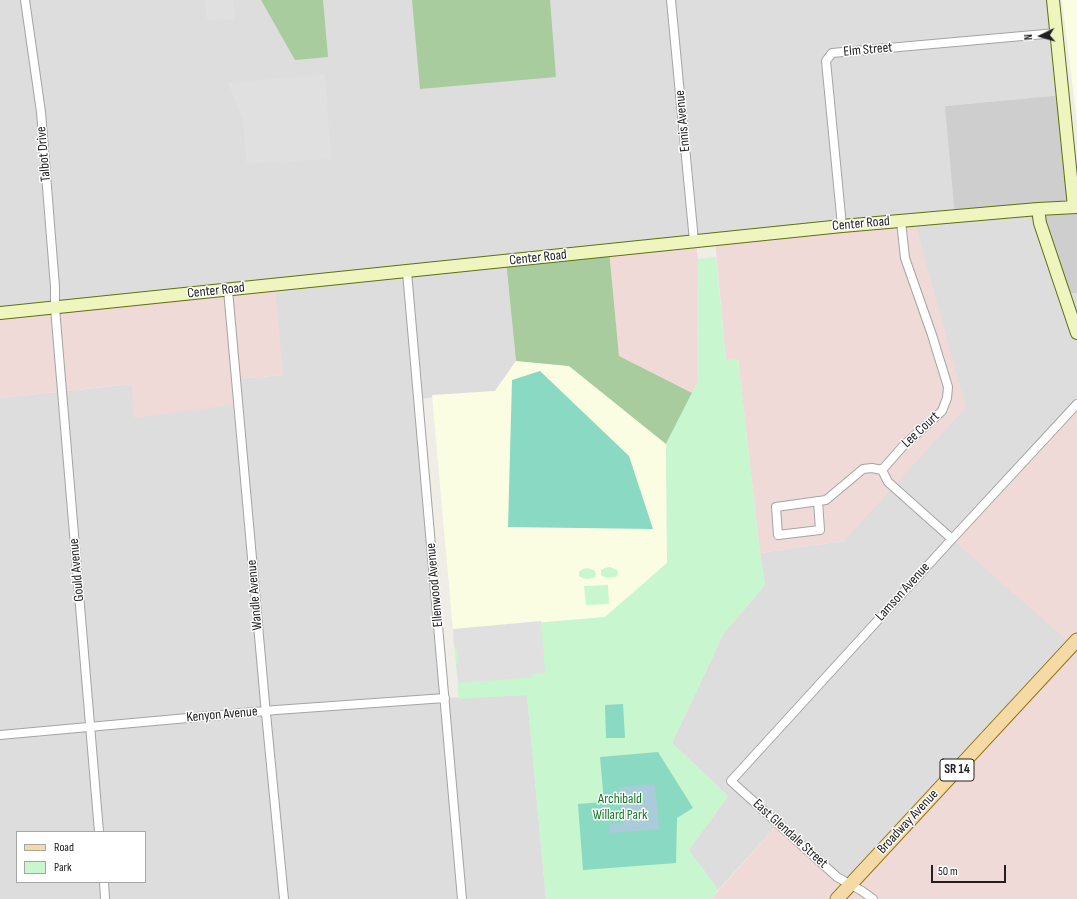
<!DOCTYPE html>
<style>
body{margin:0}
#map{position:relative;width:1077px;height:899px;overflow:hidden;background:#f0ede7;font-family:"Sofia Sans Condensed",sans-serif}
canvas{display:block}
.legend{position:absolute;left:16px;top:831px;width:130px;height:52px;box-sizing:border-box;background:#fff;border:1px solid #a6a6a6;margin:0;padding:5px 7px;list-style:none;font-size:12px;color:#202020}
.legend li{display:flex;align-items:center;gap:8px;height:20px}
.legend b{width:20px;border:1px solid #a6a6a6}
.north{position:absolute;left:1021px;top:16px;width:40px;height:40px;-webkit-text-stroke:3px #fff;paint-order:stroke;rotate:265deg;font-size:11px;font-weight:700;line-height:16px;text-align:center;color:#202020}
.north::after{content:'';display:block;margin:auto;width:14px;height:18px;background:#202020;clip-path:polygon(50% 0,100% 100%,50% 72%,0 100%)}
.scale{position:absolute;left:931px;top:865px;width:75px;height:18px;box-sizing:border-box;border:2px solid #202020;border-top:0;padding-left:5px;font-size:12px;line-height:14px;white-space:nowrap;color:#202020;-webkit-text-stroke:3px #fff;paint-order:stroke}
</style>
<div id="map">
<canvas width="1077" height="899"></canvas>
<ul class="legend">
<li><b style="height:5px;background:#f6daa6"></b>Road</li>
<li><b style="height:11px;background:#c7f6cf"></b>Park</li>
</ul>
<div class="north">N</div>
<div class="scale">50 m</div>
</div>
<script>
const ctx = document.querySelector('canvas').getContext('2d');
ctx.lineJoin = 'round';
function paint(path, color) { ctx.fillStyle = color; ctx.fill(path, 'evenodd'); }
function strokePath(path, color, width, dash) { ctx.strokeStyle = color; ctx.lineWidth = width; ctx.lineCap = dash ? 'butt' : 'round'; ctx.setLineDash(dash || []); ctx.stroke(path); }
function write(font, color, halo, rows, align = 'center') {
  ctx.font = font + ' "Sofia Sans Condensed",sans-serif'; ctx.lineWidth = 3; ctx.setLineDash([]); ctx.textBaseline = 'middle'; ctx.strokeStyle = halo; ctx.fillStyle = color; for (const [text, x, y, turn = 0] of rows) {
    ctx.save(); ctx.translate(x, y); ctx.rotate((+turn || 0) * Math.PI / 180); ctx.textAlign = isNaN(turn) ? turn : align; if (halo) ctx.strokeText(text, 0, 0); ctx.fillText(text, 0, 0); ctx.restore();
  }
}
paint(new Path2D(`
 M0 0H1053L1063 95 945 106 1038 209 1065 294 1077 293V404L1072 645 851 885 778 824 718 890 689 850 728 796 672 743 724 633 765 585 760 553 844 541 913 220 506 262 516 361 495 391 418 399 445 698 527 695 546 899H0V398L132 384 135 418 236 379 283 375 0 313ZM17 832H145V882H17Z`), '#dedddd');
paint(new Path2D(`
 M914 219 966 407 844 541 760 553 738 359 726 360 715 239Z
 M696 241 698 259 697 383 666 444 624 410 609 250Z
 M275 285 283 375 236 379 238 404 135 418 131 384 0 398V313Z
 M1077 404V899H711L778 824 851 884 1072 645 952 539Z`), '#efdad7');
paint(new Path2D(`
 M1062 0H1077V123Z
 M516 361 569 366 666 444 667 563 605 617 453 630 432 395 495 391Z`), '#fbfde2');
paint(new Path2D(`
 M1063 95 1077 207V293L1064 294 1038 209 955 216 945 106Z`), '#cecece');
paint(new Path2D(`
 M261 0H323L328 57 295 60Z
 M412 0H550L556 77 420 89Z
 M609 250 619 356 692 393 666 444 569 366 516 361 506 261Z`), '#a8cc9e');
paint(new Path2D(`
 M716 257 726 360 738 359 760 553 765 585 724 633 672 743 728 796 689 850 718 890 711 899H546L527 695 459 699 453 630 605 617 667 563 666 444 697 383 698 259Z
 M610 567 617 570 618 573 617 576C612 578 606 579 601 575V570L605 568Z
 M588 568 595 571 596 574 595 577C590 579 584 580 579 576V572L583 569Z
 M608 585 609 604 586 605 584 586Z`), '#c7f6cf');
paint(new Path2D(`
 M540 371 629 456 653 529 508 527 512 380Z
 M623 704 625 738H606L605 705Z
 M658 752 693 808 677 818 676 863 583 870 578 804 604 802 600 757Z`), '#8ad9c2');
paint(new Path2D(`
 M205 0H233L235 19 207 21Z
 M325 74 331 159 247 164 242 118 228 83Z
 M541 621 545 673 532 674 533 677 459 683 456 665 459 661 457 649 454 647 453 629Z`), '#e0e0e0');
paint(new Path2D(`
 M655 784 659 829 610 833 609 824 623 823 619 787Z`), '#aacbda');
const street = new Path2D(`
 M25 0 41 112 55 287V308L99 832
 M671 0 694 241
 M842 226 826 61 832 53 1056 33
 M407 272 462 899
 M228 290 265 703 284 899
 M882 470 904 445 942 411 947 398 948 387 932 335 905 258 901 221
 M882 470 888 482 952 539
 M818 501 820 530 778 535 776 507 826 500 863 469 872 468 882 470
 M0 735 276 710 445 698
 M104 882 105 899
 M873 899 862 891 837 877 731 781 952 539 1077 404`);
const secondary = new Path2D(`
 M1053 0 1074 207
 M1038 209 1040 223 1077 333
 M0 313 842 226 1038 209 1077 207`);
const primary = new Path2D(`
 M837 899 1077 640`);
strokePath(street, '#a4a4a4', 10);
strokePath(secondary, '#5d710d', 14);
strokePath(primary, '#91710a', 15);
strokePath(street, '#fff', 8);
strokePath(secondary, '#eef5bf', 12);
strokePath(primary, '#f6daa6', 13);
for (const [x, y, w] of [
 [957,770,34]
]) { const box = new Path2D(); box.roundRect(x - w / 2, y - 11, w, 22, 3); ctx.fillStyle = '#fff'; ctx.fill(box); strokePath(box, '#202020', 1); }
write('bold 13px', '#202020', null, [
 ["SR 14",957,770]
]);
write('14px', '#202020', '#fff', [
 ["Elm Street",868,50,-5],
 ["Ennis Avenue",683,121,-95],
 ["Talbot Drive",44,154,-95],
 ["Center Road",861,224,-5],
 ["Center Road",538,258,-6],
 ["Center Road",216,291,-6],
 ["Lee Court",921,430,-43],
 ["Gould Avenue",77,570,-95],
 ["Ellenwood Avenue",435,585,-95],
 ["Lamson Avenue",903,592,-48],
 ["Wandle Avenue",255,595,-95],
 ["Kenyon Avenue",222,715,-5],
 ["Broadway Avenue",908,822,-47],
 ["East Glendale Street",790,834,42]
]);
write('14px', '#137825', '#fff', [
 ["Archibald",620,799],
 ["Willard Park",620,815]
]);
</script>
